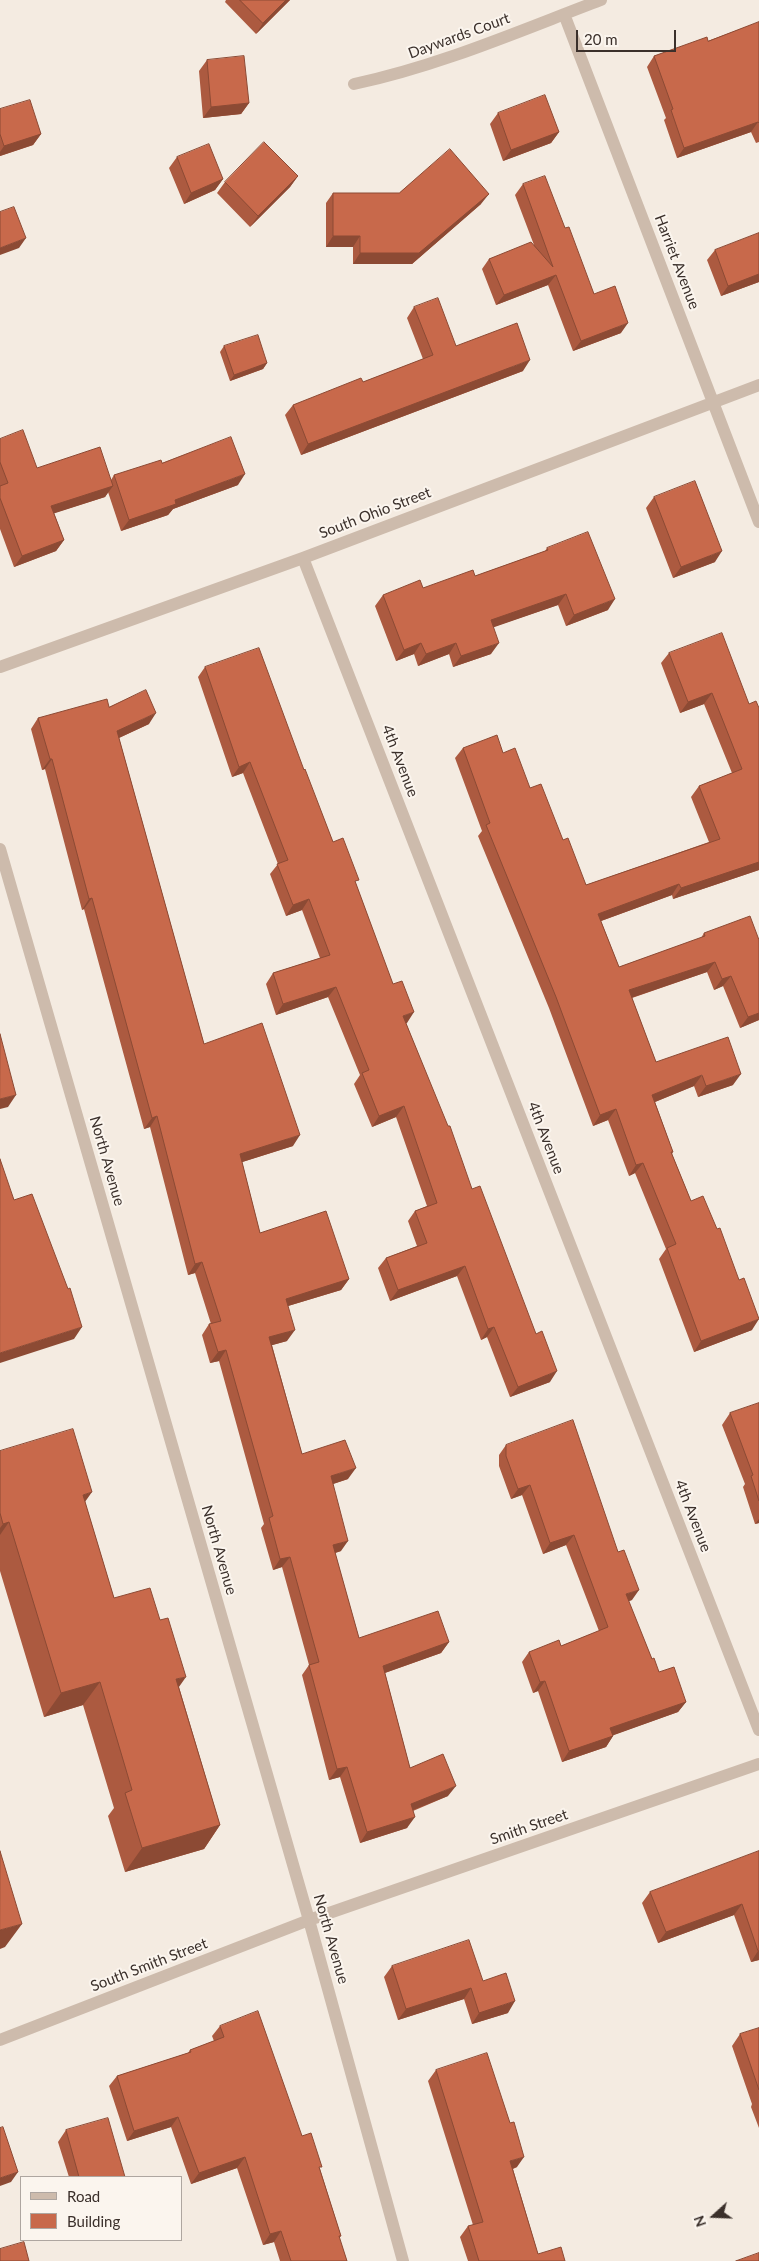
<!DOCTYPE html>
<style>
body{margin:0}
#map{position:relative;width:759px;height:2261px;overflow:hidden;background:#f4ebe1;font-family:Lato,sans-serif}
canvas{display:block}
.legend{position:absolute;left:20px;top:2176px;width:162px;height:65px;box-sizing:border-box;background:#fbf5ee;border:1px solid #aea6a0;margin:0;padding:6px 9px;list-style:none;font-size:15px;color:#3b302b}
.legend li{display:flex;align-items:center;gap:10px;height:25px}
.legend b{width:25px;border:1px solid #aea6a0}
.north{position:absolute;left:689px;top:2191px;width:50px;height:50px;-webkit-text-stroke:4px #fbf5ee;paint-order:stroke;rotate:250deg;font-size:14px;font-weight:700;line-height:20px;text-align:center;color:#3b302b}
.north::after{content:'';display:block;margin:auto;width:18px;height:22px;background:#3b302b;clip-path:polygon(50% 0,100% 100%,50% 72%,0 100%)}
.scale{position:absolute;left:576px;top:30px;width:100px;height:22px;box-sizing:border-box;border:2px solid #3b302b;border-top:0;padding-left:6px;font-size:15px;line-height:18px;white-space:nowrap;color:#3b302b;-webkit-text-stroke:4px #fbf5ee;paint-order:stroke}
</style>
<div id="map">
<canvas width="759" height="2261"></canvas>
<ul class="legend">
<li><b style="height:6px;background:#cdbbac"></b>Road</li>
<li><b style="height:14px;background:#c8694b"></b>Building</li>
</ul>
<div class="north">N</div>
<div class="scale">20 m</div>
</div>
<script>
const ctx = document.querySelector('canvas').getContext('2d');
ctx.lineJoin = 'round';
function strokePath(path, color, width, dash) { ctx.strokeStyle = color; ctx.lineWidth = width; ctx.lineCap = dash ? 'butt' : 'round'; ctx.setLineDash(dash || []); ctx.stroke(path); }
function paint(path, color) { ctx.fillStyle = color; ctx.fill(path, 'evenodd'); }
function write(font, color, halo, rows, align = 'center') {
  ctx.font = font + ' Lato,sans-serif'; ctx.lineWidth = 4; ctx.setLineDash([]); ctx.textBaseline = 'middle'; ctx.strokeStyle = halo; ctx.fillStyle = color; for (const [text, x, y, turn = 0] of rows) {
    ctx.save(); ctx.translate(x, y); ctx.rotate((+turn || 0) * Math.PI / 180); ctx.textAlign = isNaN(turn) ? turn : align; if (halo) ctx.strokeText(text, 0, 0); ctx.fillText(text, 0, 0); ctx.restore();
  }
}
strokePath(new Path2D(`
 M564 14 759 522
 M354 84C439 66 519 31 601 0
 M303 558 759 1730
 M0 667 303 558 759 385
 M0 849 309 1920 403 2261
 M0 2040 309 1920 759 1764`), '#cdbbac', 12);
paint(new Path2D(`
 M226 0H290L256 34 225 2Z
 M759 22V142L756 143 751 132 677 158 664 120 666 118 647 67 654 56 708 41Z
 M207 60 249 103 241 114 203 118 199 71Z
 M0 109 41 134 33 145 0 156Z
 M498 113 559 132 551 143 503 161 490 124Z
 M177 157 223 179 215 190 184 204 169 168Z
 M298 176 290 187 250 227 217 193 225 182Z
 M523 184 565 228 594 294 621 333 573 351 548 285 496 305 482 269 489 259 534 245 515 195Z
 M333 193 481 204 412 264H353V247H326V203Z
 M759 233V282L721 296 707 260 715 250Z
 M414 307 456 346 523 371 301 455 285 415 293 405 363 382 423 359 407 318Z
 M224 346 267 363 263 369 230 381 220 352Z
 M0 439 37 468 111 480 114 475 162 463 238 485 173 509 168 515 121 531 108 492 105 497 54 513 64 540 56 551 14 567 0 529Z
 M654 497 715 562 673 578 646 508Z
 M547 548 608 610 566 626 558 605 493 627 491 654 453 667 449 654 418 666 414 654 396 661 375 606 383 595 423 588 475 576 545 551Z
 M669 653 749 704 759 708V870L673 899 672 895 601 921 619 967 701 938 704 933 759 940V1020L740 1028 723 986 714 990 707 972 632 998 656 1062 733 1085 698 1097 694 1086 655 1102 673 1152 672 1154 691 1201 752 1330 694 1352 659 1259 666 1249 635 1173 629 1176 608 1120 593 1126 549 1008 478 836 482 831 455 758 463 748 503 753 530 788 563 840 586 885 709 842 691 797 699 786 732 773 704 704 680 713 661 663Z
 M205 667 304 770 333 842 356 884 407 1023H406L472 1189 550 1382 510 1397 487 1337 481 1340 457 1276 390 1301 378 1268 386 1258 417 1246 408 1221 415 1211 427 1206 396 1117 372 1127 354 1084 360 1075 328 997 276 1015 266 984 273 973 320 958 302 910 286 916 270 874 278 864 243 773 232 777 198 677Z
 M109 707 149 724 119 738 204 1044 293 1146 242 1162 260 1233 349 1279 341 1290 288 1306 287 1341 272 1345 302 1454 348 1479 333 1484 341 1551 335 1553 359 1638 449 1642 441 1653 385 1673 410 1768 448 1796 413 1811 407 1828 360 1843 340 1777 329 1780 302 1675 309 1665 282 1567 273 1570 261 1528 264 1524 219 1361 210 1363 202 1335 209 1324H211L195 1273 188 1275 150 1127 144 1129 84 909 82 910 45 769 42 770 31 729 38 718Z
 M759 1403V1523L755 1524 743 1487 745 1484 722 1425 730 1413Z
 M506 1445 632 1600 628 1601 652 1659 659 1672 686 1702 678 1712 613 1735V1736L606 1747 562 1762 538 1691 533 1693 522 1662 529 1652 561 1646 599 1631 566 1545 543 1554 522 1495 511 1499 499 1466V1455Z
 M0 1451 85 1502 114 1598 179 1687 220 1825 204 1849 125 1872 108 1816 114 1808 83 1705 44 1717 0 1571Z
 M759 1851V1960L751 1962 734 1915 658 1943 642 1903 650 1892Z
 M392 1966 483 1981 508 2013 472 2024 464 1999 398 2020 384 1977Z
 M220 2026 302 2136 320 2169 341 2236 339 2238 347 2261H280L274 2242 263 2245 237 2168 191 2184 171 2127 127 2141 109 2086 117 2076 188 2053 190 2050 214 2041 212 2036Z
 M759 2028V2128L751 2107 752 2104 732 2046 740 2034Z
 M436 2070 517 2167 513 2169 538 2254 565 2261H468L460 2237 468 2226 473 2225 428 2081Z
 M66 2130 125 2177H69L58 2142Z`), '#ac5a40');
paint(new Path2D(`
 M286 0H290L256 34 263 23Z
 M249 103 241 114 203 118 211 107Z
 M758 122 751 132 677 158 684 148Z
 M559 132 551 143 503 161 511 150Z
 M41 134 33 145 0 156V152L4 146Z
 M298 176 290 187 250 227 258 216Z
 M223 179 215 190 184 204 191 193Z
 M489 194 481 204 412 264H353L360 253Z
 M333 236H360L353 247H326Z
 M26 238 19 248 0 255V248Z
 M759 274V282L721 296 728 286Z
 M556 275 548 285 496 305 504 295Z
 M628 323 621 333 573 351 581 341Z
 M530 360 523 371 301 455 308 444Z
 M267 363 263 369 230 381 234 375Z
 M245 474 238 485 173 509 168 515 121 531 129 520 175 500Z
 M113 486 105 497 43 517 51 506Z
 M64 540 56 551 14 567 22 556Z
 M722 551 715 562 673 578 681 567Z
 M566 594 558 605 483 631 491 620Z
 M615 599 608 610 566 626 574 615Z
 M421 643 414 654 396 661 404 650Z
 M456 643 449 654 418 666 426 654Z
 M499 643 491 654 453 667 461 656Z
 M712 693 704 704 680 713 688 702Z
 M156 713 149 724 110 742 117 731Z
 M50 759H52L45 769 42 770Z
 M250 762 243 773 232 777 239 767Z
 M759 862V870L673 899 681 888Z
 M679 884 672 895 590 925 598 914Z
 M92 898 84 909 82 910 89 899Z
 M309 899 302 910 286 916 293 905Z
 M715 962 707 972 622 1001 629 990Z
 M731 976 723 986 714 990 722 979Z
 M336 987 328 997 276 1015 283 1004Z
 M414 1012 407 1023 396 1027 403 1016Z
 M759 1013V1020L740 1028 748 1017Z
 M741 1074 733 1085 698 1097 706 1086Z
 M702 1075 694 1086 645 1106 652 1095Z
 M16 1095 8 1107 0 1109V1099Z
 M404 1106 396 1117 372 1127 379 1116Z
 M616 1109 608 1120 593 1126 600 1115Z
 M157 1116 150 1127 144 1129 152 1118Z
 M300 1135 293 1146 233 1165 240 1154Z
 M643 1163 635 1173 629 1176 636 1165Z
 M202 1262 195 1273 188 1275 195 1264Z
 M465 1266 457 1276 390 1301 398 1290Z
 M349 1279 341 1290 278 1309 286 1299Z
 M759 1319 752 1330 694 1352 701 1341Z
 M82 1327 74 1339 0 1363V1353Z
 M494 1327 487 1337 481 1340 488 1329Z
 M295 1330 287 1341 262 1348 269 1337Z
 M226 1350 219 1361 210 1363 218 1352Z
 M557 1371 550 1382 510 1397 518 1387Z
 M356 1468 348 1479 324 1487 331 1476Z
 M530 1485 522 1495 511 1499 518 1489Z
 M92 1492 75 1516 83 1495Z
 M759 1519V1523L755 1524Z
 M9 1522 0 1535V1528L3 1524Z
 M574 1535 566 1545 543 1554 550 1543Z
 M348 1541 341 1551 326 1556 333 1545Z
 M290 1557 282 1567 273 1570 280 1559Z
 M639 1590 632 1600 618 1605 626 1594Z
 M449 1642 441 1653 376 1676 383 1666Z
 M186 1677 169 1701 176 1679Z
 M545 1681 538 1691 533 1693 540 1682Z
 M100 1682 83 1705 44 1717 61 1693Z
 M686 1702 678 1712 603 1739 610 1728Z
 M613 1736 606 1747 562 1762 569 1751Z
 M347 1767 340 1777 329 1780 337 1769Z
 M456 1786 448 1796 403 1814 411 1804Z
 M415 1817 407 1828 360 1843 367 1832Z
 M220 1825 204 1849 125 1872 142 1848Z
 M742 1904 734 1915 658 1943 666 1932Z
 M22 1924 5 1947 0 1949V1930Z
 M758 1951H759V1960L751 1962Z
 M471 1988 464 1999 398 2020 406 2009Z
 M515 2001 508 2013 472 2024 479 2013Z
 M178 2117 171 2127 127 2141 134 2131Z
 M245 2157 237 2168 191 2184 199 2173Z
 M524 2157 517 2167 503 2172 510 2161Z
 M18 2172 11 2182 0 2186V2178Z
 M281 2231 274 2242 263 2245 270 2234Z`), '#8c4a34');
const building = new Path2D(`
 M240 0H286L263 23Z
 M759 22V123L758 122 684 148 671 110 673 109 654 56 707 37 708 41Z
 M244 56 249 103 211 107 207 60Z
 M545 95 559 132 511 150 498 113Z
 M30 100 41 134 4 146 0 134V109Z
 M264 142 298 176 258 216 225 182Z
 M209 144 223 179 191 193 177 157Z
 M450 149 489 194 419 253H360V236H333V193H399Z
 M545 176 565 228 569 227 594 294 615 286 628 323 581 341 556 275 504 295 489 259 531 242 553 267 523 184Z
 M14 207 26 238 0 248V212Z
 M759 233V274L728 286 715 250Z
 M438 298 456 346 517 323 530 360 308 444 293 405 361 378 363 382 433 355 414 307Z
 M258 335 267 363 234 375 224 346Z
 M23 430 37 468 100 447 113 486 51 506 64 540 22 556 0 498V486L8 483 0 462V439Z
 M231 437 245 474 175 500 176 504 129 520 114 475 161 460 162 463Z
 M695 481 722 551 681 567 654 497Z
 M588 532 615 599 574 615 566 594 491 620 499 643 461 656 456 643 426 654 421 643 404 650 383 595 420 580 423 588 473 570 475 576 548 550 547 548Z
 M722 633 749 704 756 701 759 708V862L681 888 679 884 598 914 619 967 705 936 704 933 750 916 759 940V1013L748 1017 731 976 722 979 715 962 629 990 656 1062 728 1037 741 1074 706 1086 702 1075 652 1095 673 1152H671L691 1201 703 1196 717 1229 720 1228 739 1280 744 1278 759 1319 701 1341 667 1248 676 1244 643 1163 636 1165 616 1109 600 1115 556 997 486 825 490 823 463 748 497 735 503 753 515 748 530 788 541 784 563 840 568 838 586 885 720 839 699 786 742 769 712 693 688 702 669 653Z
 M259 648 304 770 305 769 333 842 343 838 359 880 355 881 393 984 402 981 414 1012 403 1016 448 1126H450L472 1189 480 1186 536 1334 542 1331 557 1371 518 1387 494 1327 488 1329 465 1266 398 1290 386 1258 427 1243 415 1211 437 1203 404 1106 379 1116 362 1073 369 1070 336 987 283 1004 273 973 330 955 309 899 293 905 277 864 288 860 250 762 239 767 205 667Z
 M146 690 156 713 117 731 204 1044 262 1023 300 1135 240 1154 260 1233 326 1211 349 1279 286 1299 295 1330 269 1337 302 1454 345 1440 356 1468 331 1476 348 1541 333 1545 359 1638 438 1611 449 1642 383 1666 410 1768 443 1754 456 1786 411 1804 415 1817 367 1832 347 1767 337 1769 309 1665 319 1662 290 1557 280 1559 269 1518 273 1516 226 1350 218 1352 209 1324 221 1321 202 1262 195 1264 157 1116 152 1118 92 898 89 899 52 759H50L38 718 107 699 109 707Z
 M0 1034 16 1095 0 1099Z
 M0 1159 14 1200 32 1194 68 1289 70 1288 82 1327 0 1353Z
 M759 1403V1501L751 1476 753 1475 730 1413Z
 M573 1420 618 1552 624 1550 639 1590 626 1594 652 1659 654 1658 659 1672 674 1667 686 1702 610 1728 613 1736 569 1751 545 1681 540 1682 529 1652 559 1640 561 1646 608 1627 574 1535 550 1543 530 1485 518 1489 506 1456V1445Z
 M73 1429 92 1492 83 1495 114 1598 150 1588 160 1620 168 1618 186 1677 176 1679 220 1825 142 1848 125 1793 132 1790 100 1682 61 1693 9 1522 3 1524 0 1513V1451Z
 M0 1851 22 1924 0 1930Z
 M759 1851V1951H758L742 1904 666 1932 650 1892Z
 M469 1940 483 1981 506 1973 515 2001 479 2013 471 1988 406 2009 392 1966Z
 M258 2011 302 2136 311 2133 322 2167H319L341 2236H339L347 2261H291L281 2231 270 2234 245 2157 199 2173 178 2117 134 2131 117 2076 191 2052 190 2050 224 2037 220 2026Z
 M759 2028V2090L740 2034Z
 M487 2053 510 2123 514 2122 524 2157 510 2161 538 2254 561 2247 565 2261H479L468 2226 483 2222 436 2070Z
 M108 2118 125 2177H79L66 2130Z
 M3 2127 18 2172 0 2178V2128Z
 M24 2242 29 2261H0V2249Z
 M759 2253V2261H736Z`);
paint(building, '#c8694b');
strokePath(building, '#8c4a34', 1);
write('15px', '#3b302b', '#fbf5ee', [
 ["Daywards Court",459,36,-20],
 ["Harriet Avenue",677,262,69],
 ["South Ohio Street",375,513,-21],
 ["4th Avenue",400,761,69],
 ["4th Avenue",546,1138,69],
 ["North Avenue",107,1161,74],
 ["4th Avenue",693,1516,69],
 ["North Avenue",219,1550,74],
 ["Smith Street",529,1827,-19],
 ["North Avenue",331,1939,74],
 ["South Smith Street",149,1965,-21]
]);
</script>
